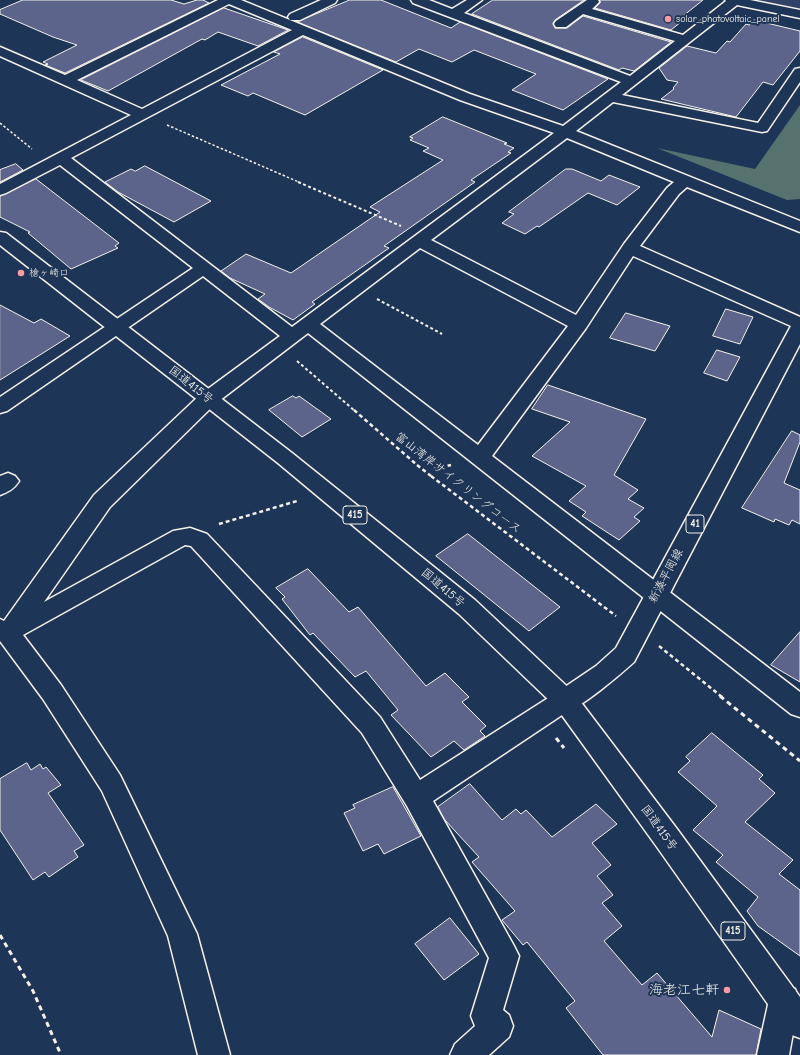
<!DOCTYPE html>
<meta charset="utf-8">
<style>
body{margin:0}
canvas{display:block;background:#1d3557}
</style>
<canvas width="800" height="1055"></canvas>
<script>
const ctx = document.querySelector('canvas').getContext('2d');
ctx.lineJoin = 'round';
function paint(path, color) { ctx.fillStyle = color; ctx.fill(path, 'evenodd'); }
function strokePath(path, color, width, dash) { ctx.strokeStyle = color; ctx.lineWidth = width; ctx.lineCap = dash ? 'butt' : 'round'; ctx.setLineDash(dash || []); ctx.stroke(path); }
function write(font, color, halo, rows, align = 'center') {
  ctx.font = font + ' "Comic Neue","Klee One",sans-serif'; ctx.lineWidth = 4; ctx.setLineDash([]); ctx.textBaseline = 'middle'; ctx.strokeStyle = halo; ctx.fillStyle = color; for (const [text, x, y, turn = 0] of rows) {
    ctx.save(); ctx.translate(x, y); ctx.rotate((+turn || 0) * Math.PI / 180); ctx.textAlign = isNaN(turn) ? turn : align; if (halo) ctx.strokeText(text, 0, 0); ctx.fillText(text, 0, 0); ctx.restore();
  }
}
paint(new Path2D(`
 M757 0H800V9Z`), '#304367');
paint(new Path2D(`
 M800 105V199L787 200 657 148 755 169Z`), '#56726f');
const building = new Path2D(`
 M23 0H171L184 4 197 0H203L209 3 65 73 45 65 48 64 43 62 77 45 53 37 0 14V10Z
 M350 0H381L451 28 460 22 608 79 563 110 512 90 536 74 474 50 452 62 419 49 396 62 297 22Z
 M493 0H584L555 20 553 23 555 28H567L583 16 671 42 634 71 622 68 619 70 472 14Z
 M600 0H703L683 16 687 17 671 30 595 8 600 3Z
 M224 8 288 30 258 46 218 32 205 40 202 39 108 91 81 80Z
 M754 20 800 31V51L773 85 763 82 736 117 661 99 674 89 673 88 678 82 667 80 659 68 687 46 716 53 727 41 730 42 746 24 749 25Z
 M303 37 383 70 305 115 253 93 248 96 221 85 280 54 274 52Z
 M443 117 507 143 504 144 514 148 508 152 511 153 471 180 475 182 384 246 389 248 312 302 315 304 293 320 269 307 258 299 265 294 230 278 221 271 246 254 291 273 380 212 370 207 443 160 423 151 429 148 410 140 413 138 410 137Z
 M16 164 23 170 0 182V170Z
 M145 166 211 201 174 222 118 192 105 182 131 169 135 171Z
 M566 169H572L601 181 609 175 640 187 617 205 588 193 539 227 537 226 525 234 502 223 514 214 509 212Z
 M36 179 119 243 115 246 118 248 71 269 28 233 30 232 0 217V196Z
 M0 305 34 323 41 319 70 336 0 380Z
 M726 309 753 317 740 344 713 336Z
 M626 313 670 326 655 351 610 338Z
 M717 350 740 357 727 381 704 373Z
 M548 385 646 419 614 475 638 490 628 499 644 508 634 517 640 521 619 540 582 516 586 512 569 501 586 486 532 456 570 422 532 409Z
 M293 396 296 398 299 396 331 419 302 437 269 410Z
 M792 431 800 435V442L784 483 800 490V524L792 520 789 525 775 519 774 522 742 508Z
 M468 534 560 607 529 631 436 556Z
 M308 569 349 612 358 607 426 686 445 673 469 697 462 702 486 726 480 731 485 736 464 750 454 741 431 757 391 715 398 710 366 671 355 677 313 633 310 635 282 599 285 597 276 588Z
 M800 632V682L771 665Z
 M712 733 763 775 759 779 775 793 745 822 793 860 779 874 800 890V956L758 926 747 911 758 897 716 862 723 855 693 830 717 806 678 772 690 761 686 757Z
 M27 763 31 770 40 764 43 769 46 767 61 785 48 793 84 845 74 851 78 857 49 877 45 872 33 880 0 830V779Z
 M470 784 502 820 516 809 521 814 526 810 552 837 596 804 617 824 592 843 611 865 597 876 613 895 602 903 622 926 604 941 642 985 657 973 712 1037 719 1010 761 1029 756 1055H603L566 1008 575 1001 527 942 523 945 502 920 515 911 472 862 479 857 444 819 438 807Z
 M393 787 421 836 384 854 378 844 363 851 344 813 355 808 353 805Z
 M450 918 479 954 444 980 415 944Z`);
paint(building, '#5c648b');
strokePath(building, '#f4f1e8', 1);
const minor = new Path2D(`
 M218 0H241L470 94 563 126 621 82 413 3 411 0H429L452 9 467 0H482L464 13 630 76 675 41 583 14 566 27H556L554 24 556 21 587 0H598L599 2 592 9 683 35 726 1 725 0H750L800 10V18L737 5 622 95 758 123 795 69 800 68V82L767 131 762 132 613 102 576 131 800 221V232L687 187 679 194 640 246 800 317V330L633 256 586 328 492 456 800 692V717L791 714 308 333 215 404 110 507 44 602 173 531 190 528 207 534 380 717 420 780 556 693 565 689 574 693 578 700 574 707 433 801 514 946 519 956 503 1010 509 1015 513 1026 509 1037 489 1055H450L455 1044 475 1026 471 1016 489 958 407 806 362 733 191 546 185 545 23 635 61 685 120 775 197 934 230 1055H198L168 936 102 791 43 699 0 641V619L4 621 94 495 201 394 280 336 203 276 7 411 0 413V397L193 268 60 165 6 193 0 195V184L131 115 0 56V47L65 75ZM229 4 292 30 142 109 77 80ZM303 35 460 100 554 133 292 327 71 158ZM567 138 674 182 667 188 624 244 576 315 431 240ZM420 248 568 326 478 445 320 324Z
 M321 0H337L335 3 300 20H290L288 17 290 14Z
 M8 473 15 476 19 481C14 489 8 492 0 495V476Z
 M784 985 795 989 799 1000 789 1055H757L769 1000 773 989Z`);
const major = new Path2D(`
 M800 320V344L634 662C623 672 578 711 565 711 563 711 559 708 556 707L552 700 556 693 596 666 616 648 791 326 793 322Z`);
const highway = new Path2D(`
 M0 232 6 233 292 453 475 600 574 693 677 829 800 997V1038L789 1034 657 847 556 707 459 614 278 463 0 245Z`);
strokePath(minor, '#f4f1e8', 3);
strokePath(major, '#f4f1e8', 3);
strokePath(highway, '#f4f1e8', 3);
strokePath(new Path2D(`
 M0 123 32 149
 M167 125 301 183`), '#f4f1e8', 1.5, [2.5, 2]);
strokePath(new Path2D(`
 M298 182 401 226
 M377 299 442 334
 M297 361 355 411`), '#f4f1e8', 2, [3, 2.5]);
strokePath(new Path2D(`
 M354 410 417 465
 M434 469 451 465
 M431 476 616 616
 M219 524 297 501
 M659 646 722 697`), '#f4f1e8', 2.5, [4, 3]);
strokePath(new Path2D(`
 M720 696 800 761
 M556 738 564 748
 M0 935 33 991 61 1055`), '#f4f1e8', 3, [5, 4]);
paint(minor, '#1d3557');
paint(major, '#1d3557');
paint(highway, '#1d3557');
strokePath(new Path2D(`
 M417 465 431 476`), '#f4f1e8', 2.5, [4, 3]);
for (const [x, y, r, color] of [
 [668,19,4,"#ff9aa2"],
 [21,273,4,"#ff9aa2"],
 [727,990,4,"#ff9aa2"]
]) { const dot = new Path2D(); dot.arc(x, y, r, 0, 2 * Math.PI); ctx.fillStyle = color; ctx.fill(dot); strokePath(dot, '#1d3557', 1.5); }
write('10px', '#f4f1e8', '#1d3557', [
 ["solar_photovoltaic_panel",676,19],
 ["槍ヶ崎口",29,273]
], 'left');
for (const [x, y, w] of [
 [355,515,24],
 [695,524,18],
 [733,931,24]
]) { const box = new Path2D(); box.roundRect(x - w / 2, y - 9, w, 18, 3); ctx.fillStyle = '#1d3557'; ctx.fill(box); strokePath(box, '#f4f1e8', 1); }
write('bold 11px', '#f4f1e8', null, [
 ["415",355,515],
 ["41",695,524],
 ["415",733,931]
]);
write('12px', '#f4f1e8', '#1d3557', [
 ["国道415号",191,385,38],
 ["富山湾岸サイクリングコース",458,483,38],
 ["新湊平岡線",666,576,-62],
 ["国道415号",443,588,40],
 ["国道415号",659,828,54]
]);
write('14px', '#f4f1e8', '#1d3557', [
 ["海老江七軒",719,990]
], 'right');
</script>
